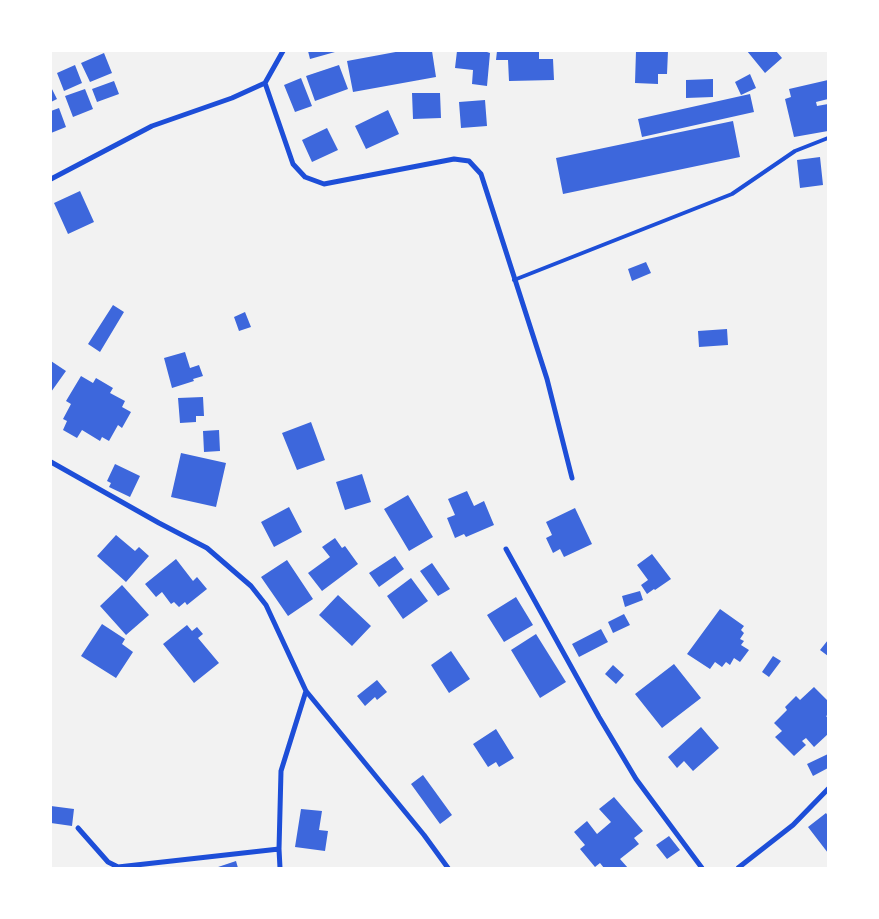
<!DOCTYPE html>
<style>
body{margin:0}
#map{position:relative;width:879px;height:919px;overflow:hidden;background:#f2f2f2;font-family:Lato,sans-serif}
canvas{display:block}
.frame{position:absolute;inset:0;border:52px solid #fff;pointer-events:none}
</style>
<div id="map">
<canvas width="879" height="919"></canvas>
<div class="frame"></div>
</div>
<script>
const ctx = document.querySelector('canvas').getContext('2d');
ctx.lineJoin = 'round';
function paint(path, color) { ctx.fillStyle = color; ctx.fill(path, 'evenodd'); }
function strokePath(path, color, width, dash) { ctx.strokeStyle = color; ctx.lineWidth = width; ctx.lineCap = dash ? 'butt' : 'round'; ctx.setLineDash(dash || []); ctx.stroke(path); }
paint(new Path2D(`
 M308 51H335V52L310 59Z
 M401 51H432L436 77 353 92 347 61Z
 M457 51H484L490 53 487 86 472 84 473 70 455 68Z
 M497 51H539V59H553L554 80 509 81 508 60H496Z
 M636 51H668L667 74H658V84L635 83Z
 M747 51H776L782 58 765 73Z
 M104 53 112 73 90 82 81 63Z
 M75 65 82 83 64 91 57 73Z
 M339 65 348 89 315 101 306 76Z
 M750 74 756 88 741 95 735 82Z
 M301 78 312 106 295 112 284 85Z
 M713 79V97L686 98V80Z
 M828 80V99L816 102 817 106 828 104V131L794 137 785 99 791 97 789 89Z
 M114 81 119 94 97 102 92 89Z
 M51 87 57 99 51 102Z
 M85 89 93 109 73 117 65 96Z
 M412 93H440L441 118 413 119Z
 M750 94 754 112 642 137 638 119Z
 M485 100 487 126 461 128 459 102Z
 M59 108 66 127 51 133V111Z
 M388 110 399 134 366 149 355 126Z
 M733 121 740 157 563 194 556 158Z
 M327 128 338 150 312 162 302 140Z
 M820 157 823 185 800 188 797 160Z
 M80 191 94 222 68 234 54 203Z
 M646 262 651 273 632 281 628 269Z
 M113 305 124 312 100 352 88 344Z
 M245 312 251 327 239 331 234 317Z
 M727 329 728 345 699 347 698 331Z
 M185 352 190 368 199 365 203 376 193 379 194 381 172 388 164 358Z
 M51 361 66 371 51 392Z
 M81 376 93 383 96 378 113 388 110 393 125 401 122 407 131 412 122 428 118 425 109 441 102 437 100 441 82 430 77 438 63 430 67 421 63 419 71 404 66 401Z
 M203 397 204 416H196V422L180 423 178 398Z
 M311 422 325 460 297 470 282 433Z
 M219 430 220 451 204 452 203 431Z
 M181 453 226 463 216 507 171 497Z
 M115 464 140 476 130 497 109 487 111 483 107 481Z
 M362 474 371 502 345 510 336 482Z
 M467 491 474 506 484 501 494 525 466 537 464 534 455 538 447 518 455 515 448 499Z
 M408 495 433 537 409 551 384 509Z
 M289 507 302 532 274 547 261 522Z
 M575 508 592 544 564 557 560 549 553 553 546 538 552 535 546 522Z
 M116 535 135 551 139 547 149 556 126 582 97 556Z
 M335 538 342 548 345 546 358 564 322 591 308 573 330 557 322 547Z
 M652 554 671 579 655 590 654 589 647 594 641 585 648 580 637 565Z
 M395 556 404 569 379 587 369 573Z
 M176 559 193 581 197 577 207 589 187 605 185 602 179 607 174 602 171 604 162 592 156 597 145 584Z
 M287 560 313 599 288 616 261 577Z
 M432 563 450 589 438 596 420 571Z
 M411 578 428 601 403 619 387 596Z
 M122 585 149 615 126 635 100 606Z
 M640 591 643 600 625 607 622 596Z
 M338 595 371 626 352 646 319 615Z
 M516 597 533 625 504 642 487 615Z
 M720 609 744 626 741 630 744 633 740 639 744 641 741 645 749 650 740 662 734 658 730 665 726 662 722 667 715 662 710 669 687 654Z
 M624 614 630 625 613 633 608 622Z
 M102 624 125 639 122 644 133 652 116 678 81 656Z
 M187 625 192 631 197 627 203 634 198 638 219 663 194 683 163 644Z
 M601 629 608 642 579 657 572 644Z
 M536 634 566 682 540 698 511 650Z
 M828 640V656L820 650Z
 M451 651 470 679 449 693 431 665Z
 M773 656 781 661 769 677 762 672Z
 M674 664 701 698 662 728 635 694Z
 M613 665 624 675 616 684 605 674Z
 M377 680 387 692 377 700 375 697 365 706 357 696Z
 M814 687 828 701V715L826 716 828 718V734L814 747 806 738 802 741 806 745 794 756 775 737 782 731 774 723 787 710 785 707 796 696 800 700Z
 M701 727 719 748 693 771 684 761 677 768 668 757Z
 M496 729 514 758 499 767 496 762 488 767 473 744Z
 M828 754V768L813 776 807 764Z
 M423 775 452 815 440 824 411 784Z
 M614 797 643 831 634 838 639 844 620 859 628 868H604L600 863 595 867 580 849 585 845 574 832 587 821 597 834 611 822 599 809Z
 M51 806 74 809 72 826 51 823Z
 M301 809 322 811 319 830 328 831 325 851 295 847Z
 M826 813 828 816V853L808 827Z
 M669 836 680 850 667 859 656 845Z
 M236 861 238 868H218V867Z`), '#3d67dc');
strokePath(new Path2D(`
 M514 280 732 194 795 151 828 138`), '#1d4ed8', 4);
strokePath(new Path2D(`
 M265 83 293 164 305 177 324 184 454 159 469 161 481 174 547 379 572 478
 M51 179 152 126 232 98 265 83 283 51
 M51 462 159 523 207 548 251 586 266 605 306 691 424 835 448 868
 M506 549 599 717 636 779 702 868
 M78 828 108 862 118 867 279 849
 M280 868 279 849 281 771 306 691
 M738 868 793 825 828 789`), '#1d4ed8', 5);
</script>
